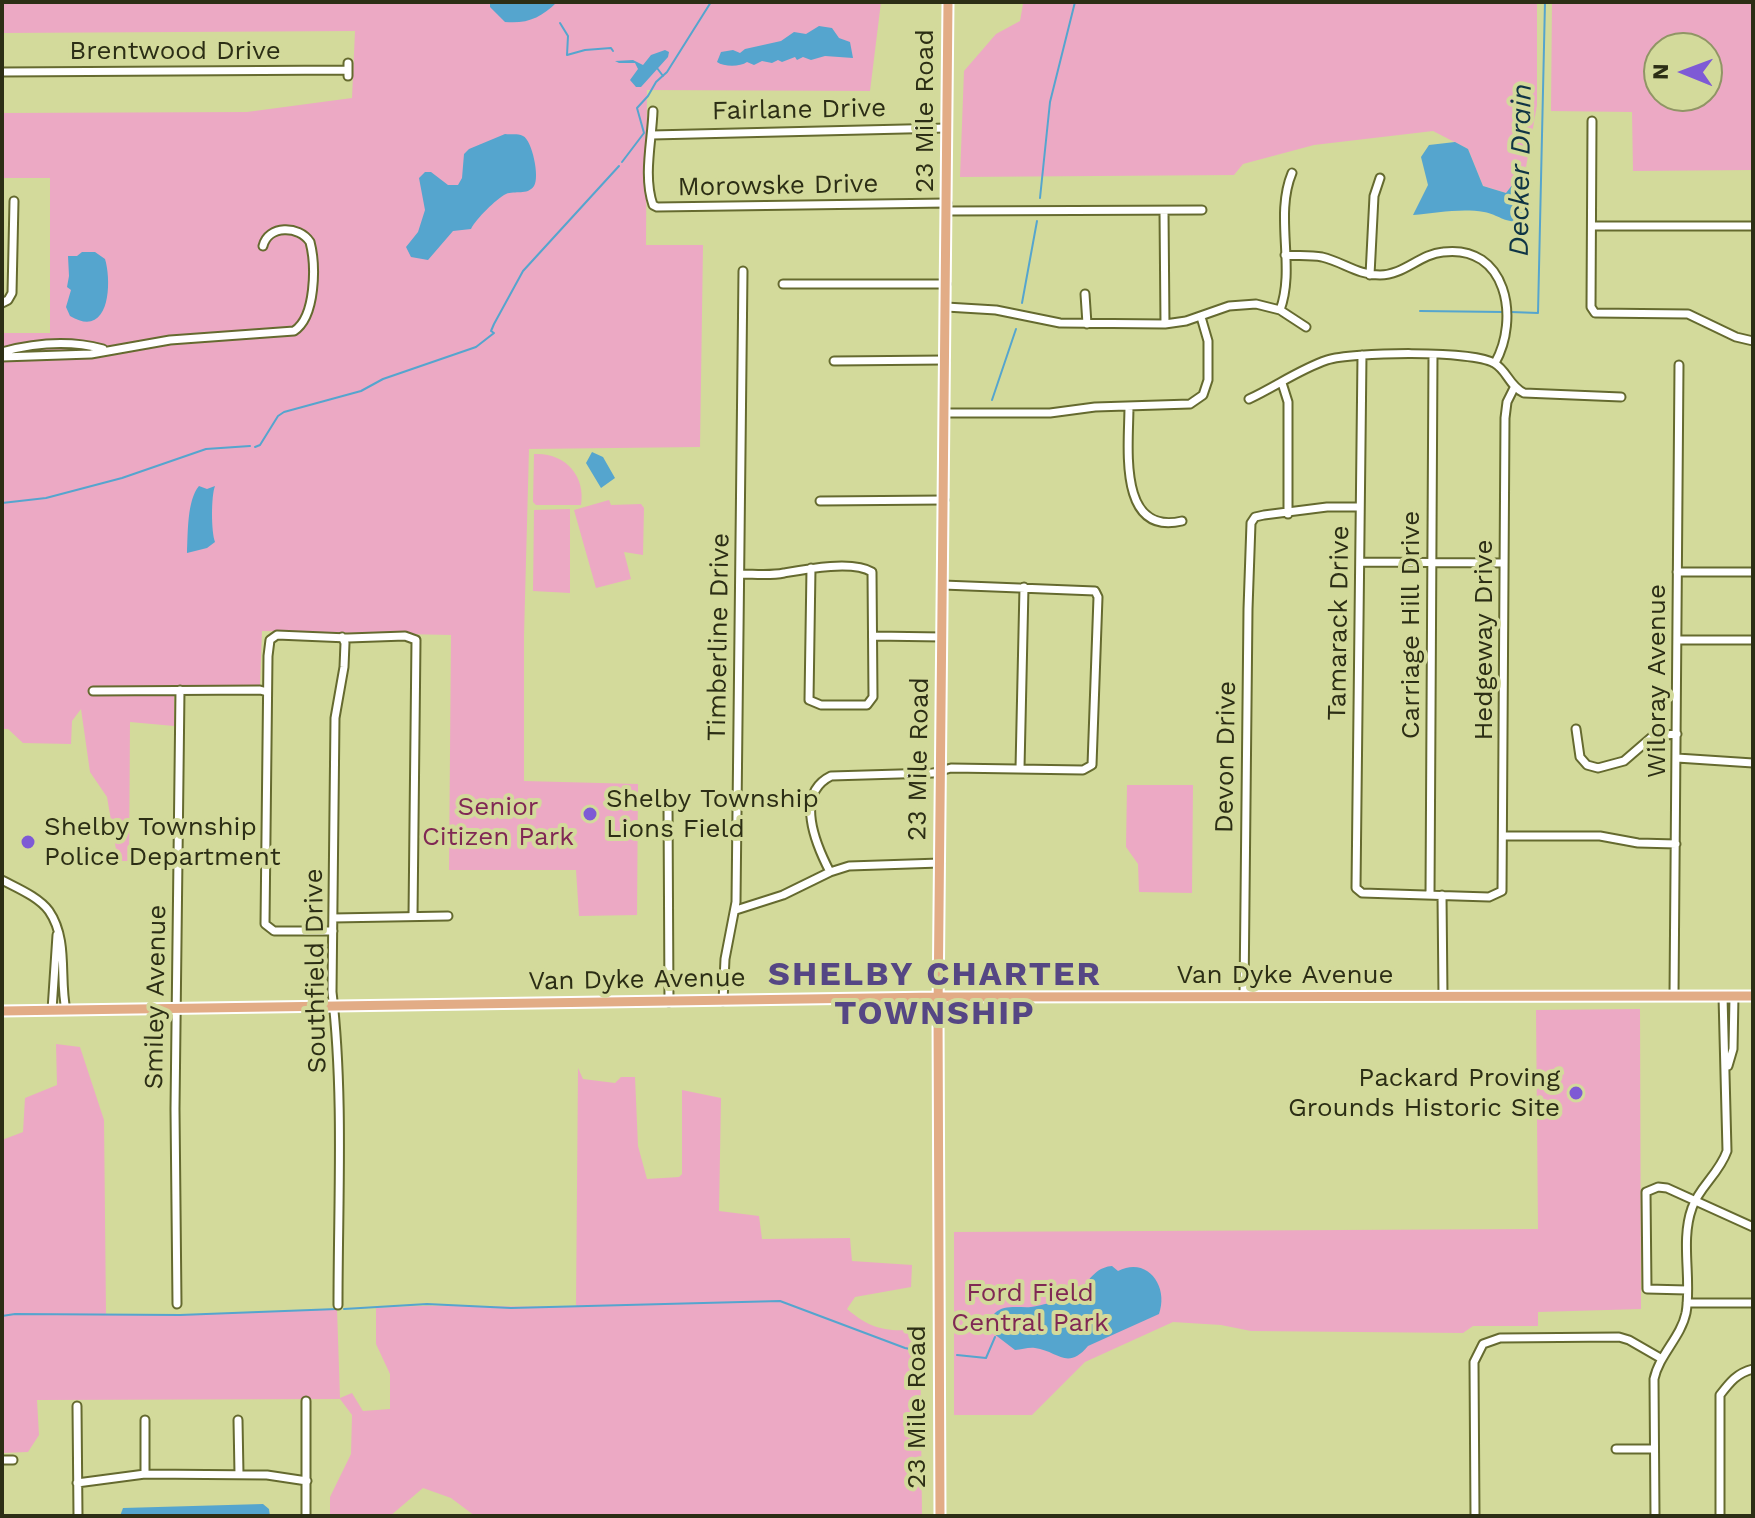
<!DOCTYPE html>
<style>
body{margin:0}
#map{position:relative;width:1755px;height:1518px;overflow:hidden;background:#d3da9b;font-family:"Work Sans",sans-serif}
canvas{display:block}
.frame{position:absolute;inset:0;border:4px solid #2c2e15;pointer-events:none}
.north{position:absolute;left:1643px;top:32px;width:80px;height:80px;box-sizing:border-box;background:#d3da9b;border:2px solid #909565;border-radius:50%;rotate:271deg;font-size:22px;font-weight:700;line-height:32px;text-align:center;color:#2c2e15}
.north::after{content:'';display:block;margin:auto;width:28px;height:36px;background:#7e5ad5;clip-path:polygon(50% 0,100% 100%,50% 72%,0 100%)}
</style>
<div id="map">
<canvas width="1755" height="1518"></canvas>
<div class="frame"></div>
<div class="north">N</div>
</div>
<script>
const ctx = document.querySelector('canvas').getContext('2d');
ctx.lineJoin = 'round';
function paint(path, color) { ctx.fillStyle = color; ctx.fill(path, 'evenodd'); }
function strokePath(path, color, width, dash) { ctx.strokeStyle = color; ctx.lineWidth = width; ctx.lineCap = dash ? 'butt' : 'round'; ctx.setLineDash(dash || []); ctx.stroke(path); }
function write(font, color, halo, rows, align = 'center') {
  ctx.font = font + ' "Work Sans",sans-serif'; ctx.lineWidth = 8; ctx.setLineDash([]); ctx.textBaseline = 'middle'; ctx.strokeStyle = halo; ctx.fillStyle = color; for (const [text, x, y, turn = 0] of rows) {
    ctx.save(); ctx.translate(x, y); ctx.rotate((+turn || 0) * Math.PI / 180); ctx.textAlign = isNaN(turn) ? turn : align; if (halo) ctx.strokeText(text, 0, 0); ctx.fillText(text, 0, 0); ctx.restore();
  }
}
paint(new Path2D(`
 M2 2H881L870 91 647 90 646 245H703L700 447 529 449 524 635V781L638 784 637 915 579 916 576 870H449L451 635 262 631 260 685H174V726L130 722 129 861H118L107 797 90 772 81 709 72 721 71 744 23 743 8 729H2V333H50V178H4L2 199V113L247 112 352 98 355 31 2 33Z
 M1026 2H1537V105L1526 167 1506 193 1483 186 1468 149 1433 131 1314 145 1243 164 1234 175 960 177 964 71 996 34 1020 21 1023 4Z
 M1552 2H1753V170L1633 171 1632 112 1551 111ZM1707 48V96H1659V48Z
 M534 454C564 452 586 475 581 505H536L533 502Z
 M609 500 611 505 641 504 644 508 643 555 624 552 631 579 596 588 574 510Z
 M570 509V593L533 591 534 510Z
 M1127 785H1193L1192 893 1139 892 1138 864 1126 847Z
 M1640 1009 1641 1309 1538 1312V1326H1473L1463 1333 1251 1331 1221 1325 1173 1322 1085 1362 1032 1415H954V1232L1538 1229 1536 1010Z
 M56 1044 80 1047 104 1120 106 1314 180 1315 337 1309 340 1398 352 1393 363 1411 390 1409V1374L376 1344V1308C443 1303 509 1308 576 1306L578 1068 583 1079 615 1083 621 1077H635L638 1146 647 1179 679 1177 682 1174V1090L721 1098 719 1211 759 1216 762 1239 850 1238 852 1261 912 1265 911 1287 855 1297 847 1309C873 1331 887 1331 920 1330L922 1516H475L451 1498 423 1488 390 1516H330V1497L351 1454 352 1415 340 1399 37 1400 39 1435 28 1452 2 1453V1140L23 1132 25 1098 57 1085Z`), '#eca9c4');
paint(new Path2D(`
 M490 2H557C541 18 527 24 505 22L490 7Z
 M819 26 832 28 839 38 850 42 853 58 825 56 811 60 803 57 797 60 795 57 782 62 778 60 772 63 762 61 754 65 747 62C740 67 724 67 717 62L721 52 733 50 740 53 745 49 781 41 794 32 806 34Z
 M665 50 669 52 668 57 641 87H636L630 80 638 69 635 63H619L615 61 633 60 643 65 651 55Z
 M505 134C511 135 517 133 523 136 532 140 540 177 534 186 527 196 515 190 506 194 496 199 476 219 471 229L453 231 428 260 411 257 406 247 418 232 425 210 419 178 425 172H431L448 185H458L462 178 464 154 469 149Z
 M1455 142 1468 149 1483 186 1506 193 1526 167 1528 187 1520 222C1503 222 1499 215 1484 212 1461 208 1436 213 1413 215L1428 185 1421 157 1429 145Z
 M82 252H95L105 259C112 282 110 340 70 316L66 307 71 290 67 287 69 276 68 256H77Z
 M592 452 603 457 615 478 601 488 586 463Z
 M199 486 207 489 215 486C211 496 211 532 215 542L207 548 187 553C188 533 187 500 199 486Z
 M1112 1266 1118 1271C1148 1256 1169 1287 1159 1314L1088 1346C1067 1371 1058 1351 1035 1348 1028 1347 1022 1350 1015 1350L989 1330C990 1324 990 1317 995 1313 1004 1304 1020 1308 1031 1307 1043 1305 1057 1301 1068 1298 1087 1291 1089 1268 1112 1266Z
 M263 1504 269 1509 270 1516H120L123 1508Z`), '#55a5ce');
strokePath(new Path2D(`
 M560 23 568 36 567 55 585 50 611 48 613 51
 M657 68 663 76
 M622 162 644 133 637 108 648 96 656 82 667 72 711 2
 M1040 198 1050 102 1075 2
 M1022 303 1037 221
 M1420 311 1503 312
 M1511 312 1538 313 1545 2
 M992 400 1016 329
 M255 447 260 445 278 416 284 412 361 391 383 379 476 347 494 333 491 331 494 324 523 271 619 166
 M2 503 46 498 122 478 206 449 250 446
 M344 1309 427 1304 511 1308 780 1301 905 1348 925 1352
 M2 1316 15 1314 180 1315 337 1309
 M957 1355 986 1358 995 1337`), '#55a5ce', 2);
const minor = new Path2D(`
 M2 72 348 70
 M348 76V63
 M653 111C652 141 643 176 653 205L657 207 947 203
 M1592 121 1591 307 1595 313 1688 314 1736 337 1753 341
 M652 135 947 128
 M947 211 1202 210
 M1164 211 1165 324
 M1592 226H1753
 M1285 255C1297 256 1310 255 1322 257 1343 262 1358 275 1380 275 1404 275 1420 254 1443 252 1507 244 1520 319 1495 363
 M1370 275 1374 196 1380 178
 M783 284H946
 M1085 294 1087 324
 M2 303 8 300 12 293 14 201
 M946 307 996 310 1060 323 1165 324 1186 321 1229 306 1256 304 1280 310 1306 327
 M1280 310C1296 267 1274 216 1292 173
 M2 352C35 343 69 340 103 349
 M1362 355 1356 888 1362 893 1489 897 1502 891 1505 418 1507 402 1514 388
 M2 357 91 354 170 340 294 331C316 317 316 265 310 242 299 225 268 225 263 246
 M834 361 945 360
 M1282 383 1288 402V514
 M1249 399C1275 387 1300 369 1327 360 1351 352 1473 350 1494 363 1507 370 1509 386 1524 393L1621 397
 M1129 406C1129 446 1117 536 1182 521
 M945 413H1050L1095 407 1190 404 1203 395 1208 380V341L1201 317
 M820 501 944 500
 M1360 562 1503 563
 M1677 572H1753
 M740 574C754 574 770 576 784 573 806 569 853 560 872 572L873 697 867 705H821L809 700 811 568
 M874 636 942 637
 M1677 640H1753
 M93 691 260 690 267 692
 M1576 729 1580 757 1587 765 1598 768 1624 761 1653 736 1677 734
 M1677 758 1753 763
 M1020 768 1024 587
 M668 803 669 1002
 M1503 836H1600L1638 843 1676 844
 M830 872C816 845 794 794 831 776L933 773 951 768 1083 770 1092 765 1098 597 1095 591 943 585
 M2 880C17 888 39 897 49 911 69 940 59 979 66 1010
 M1430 895 1433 355
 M1442 895 1443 996
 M736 910 783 895 830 872 849 866 940 863
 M333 918 448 916
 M333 931H274L265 924 268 656 270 640 277 635 348 638 405 636 416 640 413 916
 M1244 996 1248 609 1251 523 1255 517 1264 515 1327 507H1360
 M1674 996 1679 365
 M723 1001 725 959 736 902 743 271
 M52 1010 57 935
 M1728 1066 1733 1049 1734 996
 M1687 1290 1647 1289 1646 1192 1658 1187 1667 1188 1753 1227
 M1687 1303H1753
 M177 1304 175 1109 180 690
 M338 1305C338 1201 344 1094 332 992L335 718 344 667 345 643 342 637
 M306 1401V1516
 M77 1406 78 1516
 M145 1420V1474
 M238 1420 239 1474
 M1616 1449H1654
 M2 1460H13
 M77 1483 145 1474 267 1475 307 1481
 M1475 1516 1474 1362 1483 1344 1500 1338 1619 1337 1629 1340 1662 1359
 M1655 1516 1654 1379C1659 1355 1681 1337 1686 1313 1692 1279 1680 1241 1692 1208 1699 1187 1719 1174 1727 1151L1723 996
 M1720 1516V1395C1730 1382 1737 1373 1753 1369`);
const major = new Path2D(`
 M2 1011 938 997 1753 996
 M940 1516 938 1011 948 2`);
strokePath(minor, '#656a2f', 11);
strokePath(major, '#fff', 13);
strokePath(minor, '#fff', 7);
strokePath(major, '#e2ac86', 9);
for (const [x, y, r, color] of [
 [590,814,8,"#7e5ad5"],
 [28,842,8,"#7e5ad5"],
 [1576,1093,8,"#7e5ad5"]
]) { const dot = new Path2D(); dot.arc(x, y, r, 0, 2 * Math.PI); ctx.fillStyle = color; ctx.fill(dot); strokePath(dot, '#d3da9b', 3); }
write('26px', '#2c2e15', '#d3da9b', [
 ["Brentwood Drive",175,51],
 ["Fairlane Drive",799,110,-1],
 ["23 Mile Road",925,111,-90],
 ["Morowske Drive",778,186,-1],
 ["Tamarack Drive",1339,623,-89],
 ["Carriage Hill Drive",1411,625,-90],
 ["Timberline Drive",719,637,-89],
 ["Hedgeway Drive",1484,640,-90],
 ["Wiloray Avenue",1657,681,-90],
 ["Devon Drive",1226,757,-89],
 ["23 Mile Road",919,759,-89],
 ["Southfield Drive",316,971,-91],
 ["Van Dyke Avenue",1285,975],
 ["Van Dyke Avenue",637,980,-1],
 ["Smiley Avenue",156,997,-89],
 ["23 Mile Road",917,1407,-90]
]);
write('26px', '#2c2e15', '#d3da9b', [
 ["Shelby Township",606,799],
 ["Lions Field",606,829],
 ["Shelby Township",44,827],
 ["Police Department",44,857],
 ["Packard Proving",1560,1078,"right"],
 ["Grounds Historic Site",1560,1108,"right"]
], 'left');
write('26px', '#802854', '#d3da9b', [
 ["Senior",498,807],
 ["Citizen Park",498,837],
 ["Ford Field",1030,1293],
 ["Central Park",1030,1323]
]);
write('italic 28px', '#0f3445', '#d3da9b', [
 ["Decker Drain",1521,170,-89]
]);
ctx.letterSpacing = '2px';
write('bold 34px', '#554684', '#d3da9b', [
 ["SHELBY CHARTER",935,975],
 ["TOWNSHIP",935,1014]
]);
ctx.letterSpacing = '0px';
</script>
